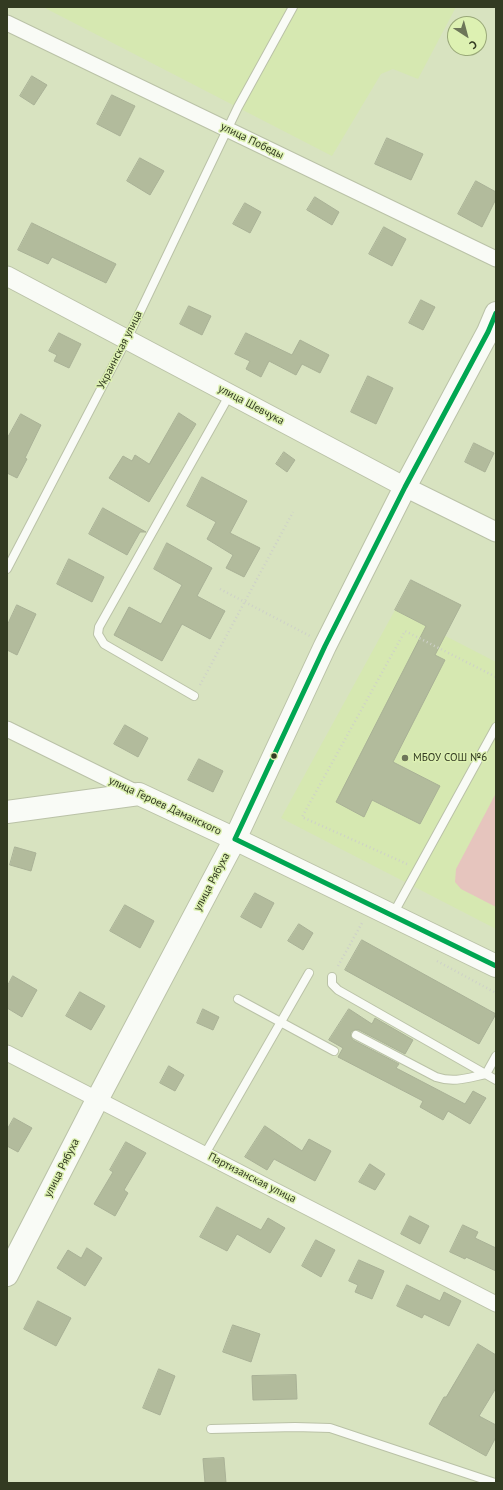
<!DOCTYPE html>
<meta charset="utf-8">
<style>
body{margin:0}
#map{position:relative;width:503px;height:1490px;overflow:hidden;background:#d8e3c0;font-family:"PT Sans",sans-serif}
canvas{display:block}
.frame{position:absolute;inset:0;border:8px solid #333b22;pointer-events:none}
.north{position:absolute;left:447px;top:16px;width:40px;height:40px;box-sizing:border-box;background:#ddf1b2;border:1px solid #99a878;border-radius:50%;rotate:144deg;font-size:11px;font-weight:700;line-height:16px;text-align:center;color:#333b22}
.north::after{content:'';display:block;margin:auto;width:14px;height:18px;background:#6d7659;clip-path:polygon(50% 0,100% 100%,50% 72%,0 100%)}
</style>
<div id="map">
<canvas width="503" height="1490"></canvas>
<div class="frame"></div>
<div class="north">С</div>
</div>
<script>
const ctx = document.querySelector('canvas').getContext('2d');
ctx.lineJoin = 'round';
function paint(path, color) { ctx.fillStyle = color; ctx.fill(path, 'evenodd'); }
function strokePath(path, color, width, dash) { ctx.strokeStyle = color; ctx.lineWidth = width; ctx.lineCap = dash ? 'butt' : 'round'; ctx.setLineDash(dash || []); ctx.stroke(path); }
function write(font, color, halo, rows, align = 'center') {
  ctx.font = font + ' "PT Sans",sans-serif'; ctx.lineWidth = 3; ctx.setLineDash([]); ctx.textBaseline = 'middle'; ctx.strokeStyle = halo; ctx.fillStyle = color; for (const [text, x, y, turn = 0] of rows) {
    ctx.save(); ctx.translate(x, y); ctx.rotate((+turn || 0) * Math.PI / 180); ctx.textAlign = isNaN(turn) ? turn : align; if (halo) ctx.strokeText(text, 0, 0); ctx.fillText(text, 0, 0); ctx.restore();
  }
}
paint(new Path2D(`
 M43 7H456L418 79 393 69 381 74 332 156Z
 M395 610 496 662V929L281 818Z`), '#d6e8b1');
paint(new Path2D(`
 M496 793V907L461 889 455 882 456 869Z`), '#e6c5be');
const building = new Path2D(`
 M32 76 47 85 34 105 20 96Z
 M112 95 135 106 120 136 97 124Z
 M387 138 423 154 411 180 375 164Z
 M140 158 164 171 150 195 127 181Z
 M476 181 496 192V199L482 227 458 214Z
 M315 197 339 212 332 225 307 210Z
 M245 203 261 212 250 233 233 224Z
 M32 223 116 264 106 283 52 257 48 264 18 250Z
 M384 227 406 239 392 266 369 254Z
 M421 300 435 307 423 330 409 323Z
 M189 306 211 316 202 335 180 324Z
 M59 333 81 344 69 368 54 361 57 355 49 351Z
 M246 333 292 355 300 340 329 355 320 373 302 364 296 375 269 361 261 377 246 369 250 361 235 354Z
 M368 376 393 388 376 424 351 412Z
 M179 413 196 424 149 502 109 478 123 456 132 461 135 455 149 464Z
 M21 414 41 425 25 458 27 459 17 478 7 473V439Z
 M474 443 494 453 485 472 465 462Z
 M284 452 295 460 287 472 276 464Z
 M202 477 247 501 230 533 260 548 244 577 226 568 233 555 207 539 216 522 187 506Z
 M103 508 146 532H140L127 555 89 534Z
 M167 543 212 568 197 596 225 611 210 639 182 624 162 661 114 635 129 607 161 624 182 585 154 569Z
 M69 559 104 577 92 602 57 584Z
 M411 580 461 605 435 655 445 660 393 762 440 786 420 824 372 800 364 817 336 802 426 626 395 610Z
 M17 605 36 614 17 655 7 650V626Z
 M125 725 148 738 138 757 114 744Z
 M199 759 223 771 213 792 188 780Z
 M15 847 36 853 31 871 10 865Z
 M255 893 274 903 261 928 241 917Z
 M125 905 154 921 140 948 110 931Z
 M299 924 313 933 303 950 288 941Z
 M362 940 496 1014 479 1044 345 970Z
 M13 976 37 990 22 1017 7 1008V987Z
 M80 992 105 1006 91 1030 66 1016Z
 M203 1009 219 1017 213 1030 197 1023Z
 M349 1009 372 1024 375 1018 413 1040 405 1054 359 1030H355L351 1032V1036L353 1040 399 1064 396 1068 465 1104 473 1091 486 1098 470 1124 448 1111 443 1120 420 1107 423 1101 338 1057 343 1048 329 1040Z
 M169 1066 184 1075 175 1091 160 1083Z
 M14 1118 32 1128 18 1152 7 1146V1130Z
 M265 1126 302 1151 309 1139 331 1151 315 1181 274 1159 267 1170 245 1157Z
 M126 1142 146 1153 124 1190 128 1193 115 1216 94 1204 113 1172 110 1170Z
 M370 1164 385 1174 375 1190 359 1182Z
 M217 1207 261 1230 268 1218 285 1228 270 1253 237 1234 227 1251 200 1237Z
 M410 1216 429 1226 420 1244 401 1234Z
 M463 1225 478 1232 475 1238 496 1248V1271L466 1257 465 1259 450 1252Z
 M316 1240 335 1250 321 1277 302 1266Z
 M87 1248 102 1258 85 1286 57 1268 68 1250 81 1258Z
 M359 1260 384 1271 372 1299 355 1292 358 1285 349 1281Z
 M407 1285 440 1301 444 1292 461 1301 449 1326 424 1314 422 1318 397 1306Z
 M38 1301 71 1318 56 1346 24 1329Z
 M233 1325 260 1334 251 1362 223 1352Z
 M478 1344 496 1355V1388L479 1416 496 1425V1437L486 1456 429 1424 444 1397H446Z
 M159 1369 175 1376 160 1415 143 1408Z
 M296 1375 297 1399 253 1400 252 1376Z
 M224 1458 226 1483H205L203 1459Z`);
paint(building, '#b2bb9c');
strokePath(building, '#a9b196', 1);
const service = new Path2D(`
 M7 569 127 339 238 107 293 7
 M194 696 104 644 98 634 99 627 230 394
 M392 916 496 727
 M332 977V984L338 990 496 1080
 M238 999 334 1051
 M356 1035 436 1077C454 1083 467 1078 486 1074L496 1056
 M205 1154 309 973
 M211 1429 295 1427 330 1428 495 1483`);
const minor = new Path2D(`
 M7 23 496 259
 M7 729 139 794
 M7 1053 496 1304`);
const tertiary = new Path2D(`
 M7 276 405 487 496 532`);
const secondary = new Path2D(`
 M7 1275 97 1100 235 839 325 646 405 487 488 332 496 313`);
const primary = new Path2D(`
 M7 812 139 794 235 839 496 966`);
strokePath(service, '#bac2a7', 10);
strokePath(minor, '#bac2a7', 17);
strokePath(tertiary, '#bac2a7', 21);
strokePath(secondary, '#bac2a7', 24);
strokePath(primary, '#bac2a7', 24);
strokePath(new Path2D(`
 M220 589 310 636
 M200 685 293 512
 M407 864 302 817 405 631 496 677
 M437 961 496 993
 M338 966 362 923`), '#ced1c8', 2.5, [1, 3]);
strokePath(service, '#f9fbf6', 8);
strokePath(minor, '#f9fbf6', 15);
strokePath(tertiary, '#f9fbf6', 19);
strokePath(secondary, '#f9fbf6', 22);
strokePath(primary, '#f9fbf6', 22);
strokePath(new Path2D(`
 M235 839 325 646 405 487 488 332 496 313
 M235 839 496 966`), '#00a651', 5);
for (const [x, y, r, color] of [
 [274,756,3.5,"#333b22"],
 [405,758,4,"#6d7659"]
]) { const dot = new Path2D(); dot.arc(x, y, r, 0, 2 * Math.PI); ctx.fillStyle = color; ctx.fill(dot); strokePath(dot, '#ddf1b2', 1.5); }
write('11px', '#333b22', '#ddf1b2', [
 ["улица Победы",252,141,26],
 ["Украинская улица",120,350,-63],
 ["улица Шевчука",251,405,28],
 ["улица Героев Даманского",165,806,25],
 ["улица Рябуха",212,882,-62],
 ["улица Рябуха",62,1168,-63],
 ["Партизанская улица",252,1178,27]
]);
write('11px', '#333b22', '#ddf1b2', [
 ["МБОУ СОШ №6",413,758]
], 'left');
</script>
